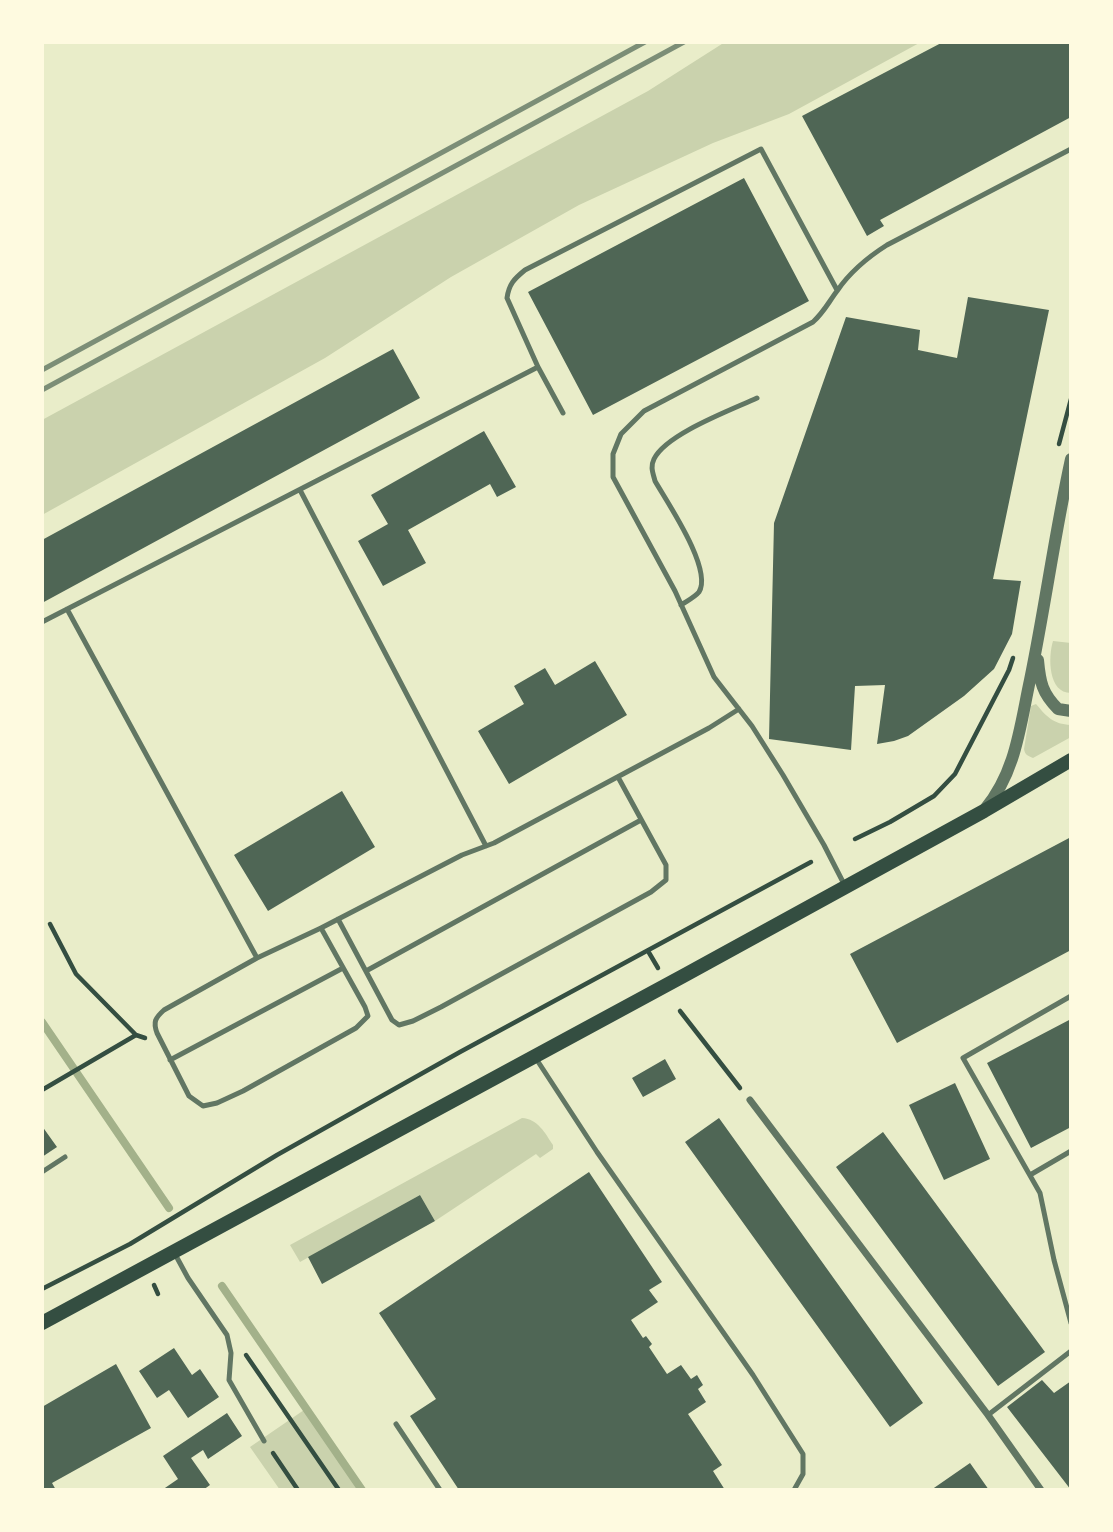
<!DOCTYPE html>
<style>
body{margin:0}
#map{position:relative;width:1113px;height:1532px;overflow:hidden;background:#e9edc9;font-family:"Noto Sans",sans-serif}
canvas{display:block}
.frame{position:absolute;inset:0;border:44px solid #fefae0;pointer-events:none}
</style>
<div id="map">
<canvas width="1113" height="1532"></canvas>
<div class="frame"></div>
</div>
<script>
const ctx = document.querySelector('canvas').getContext('2d');
ctx.lineJoin = 'round';
function paint(path, color) { ctx.fillStyle = color; ctx.fill(path, 'evenodd'); }
function strokePath(path, color, width, dash) { ctx.strokeStyle = color; ctx.lineWidth = width; ctx.lineCap = dash ? 'butt' : 'round'; ctx.setLineDash(dash || []); ctx.stroke(path); }
paint(new Path2D(`
 M725 42H921L789 114 713 143 579 205 451 277 325 358 42 515V420L648 91Z
 M1053 641 1071 643V693C1048 693 1048 657 1053 641Z
 M1036 704C1047 717 1053 724 1071 725V737L1033 758C1028 756 1025 755 1024 749L1031 706Z
 M522 1118C538 1119 545 1133 553 1145V1149L540 1158 536 1154 435 1221 420 1195 300 1262 290 1245Z
 M304 1410 359 1490H280L250 1447Z`), '#cad2ad');
strokePath(new Path2D(`
 M42 1022 169 1208
 M222 1286 362 1490`), '#a3b18a', 8);
paint(new Path2D(`
 M943 42H1071V117L880 220 884 226 867 236 802 116Z
 M744 178 809 301 593 415 528 292Z
 M968 297 1049 310 993 579 1021 581 1012 634 994 669 964 696 908 736 894 741 877 744 885 685 855 686 851 750 769 739 774 523 846 317 920 330 918 350 957 358Z
 M393 349 420 398 42 603V540Z
 M484 431 516 487 497 497 490 484 408 530 426 563 383 586 358 541 388 524 371 495Z
 M595 661 627 715 509 784 478 731 524 704 514 686 545 668 555 685Z
 M342 791 375 847 268 911 234 855Z
 M1071 837V950L897 1043 850 954Z
 M1071 1019V1127L1031 1148 987 1063Z
 M665 1059 676 1079 643 1097 632 1078Z
 M955 1083 990 1159 944 1180 909 1105Z
 M719 1118 923 1403 890 1427 685 1142Z
 M42 1126 57 1147 42 1157Z
 M883 1132 1045 1352 998 1386 836 1167Z
 M589 1172 662 1282 649 1290 658 1302 631 1320 643 1338 646 1336 652 1344 649 1347 667 1374 681 1365 691 1379 697 1375 703 1385 698 1389 706 1402 688 1414 722 1465 713 1471 725 1490H459L410 1416 436 1399 379 1313Z
 M420 1195 435 1221 322 1284 308 1257Z
 M174 1348 192 1375 200 1369 219 1397 188 1418 169 1390 157 1398 139 1371Z
 M116 1364 151 1428 52 1483 56 1490H42V1407Z
 M1042 1380 1054 1393 1071 1381V1490L1007 1407Z
 M227 1413 242 1436 208 1459 203 1450 191 1458 210 1485 203 1490H162L178 1479 163 1456Z
 M970 1463 989 1490H931Z`), '#4f6655');
strokePath(new Path2D(`
 M1059 444 1071 399
 M855 839 890 822 934 796 955 774 1009 670 1013 658
 M50 924 76 974 136 1035
 M648 951 658 968
 M680 1011 740 1088
 M42 1090 136 1035 145 1038
 M154 1285 158 1294
 M42 1289 130 1244 277 1155 460 1052 811 862
 M246 1355 339 1490
 M273 1453 298 1490`), '#344e41', 4.5);
strokePath(new Path2D(`
 M563 413 538 367 507 298C509 284 514 279 525 270L761 149 837 290
 M300 490 486 846
 M681 605C687 601 695 597 699 592 713 569 667 502 655 481 653 473 650 467 654 459 666 434 731 410 757 398
 M67 609 257 958
 M42 622 538 367
 M844 884 824 845 783 775 752 726 714 677 675 591 613 477V454L621 434 644 411 813 322C824 312 828 303 837 291 850 272 868 257 887 245L1071 149
 M338 919 392 1020 399 1025 413 1021 441 1007 651 892 666 880V865L618 777
 M321 928 365 1007 368 1016 356 1028 243 1091 217 1103 203 1106 189 1096 157 1033C153 1022 155 1018 164 1010L257 958 321 928 462 855 494 843 709 728 739 709
 M366 971 641 820
 M1071 996 963 1058 1040 1193 1054 1260 1071 1323
 M535 1057 597 1152 753 1375 803 1454V1474L794 1490
 M170 1060 343 968
 M42 1172 65 1157
 M1030 1175 1071 1151
 M175 1254 188 1278 227 1335 231 1353 229 1380 264 1441
 M988 1415 1071 1351
 M396 1424 440 1490`), '#617663', 5);
strokePath(new Path2D(`
 M750 1100 988 1415 1041 1490`), '#617663', 7);
strokePath(new Path2D(`
 M1038 660C1040 682 1042 693 1058 709L1071 711
 M985 809C1016 772 1020 726 1030 680 1045 607 1055 532 1071 459`), '#617663', 12);
strokePath(new Path2D(`
 M42 1323 685 975 984 811 1071 760`), '#344e41', 14);
strokePath(new Path2D(`
 M42 370 645 42
 M42 390 684 42`), '#7c8e77', 5);
</script>
